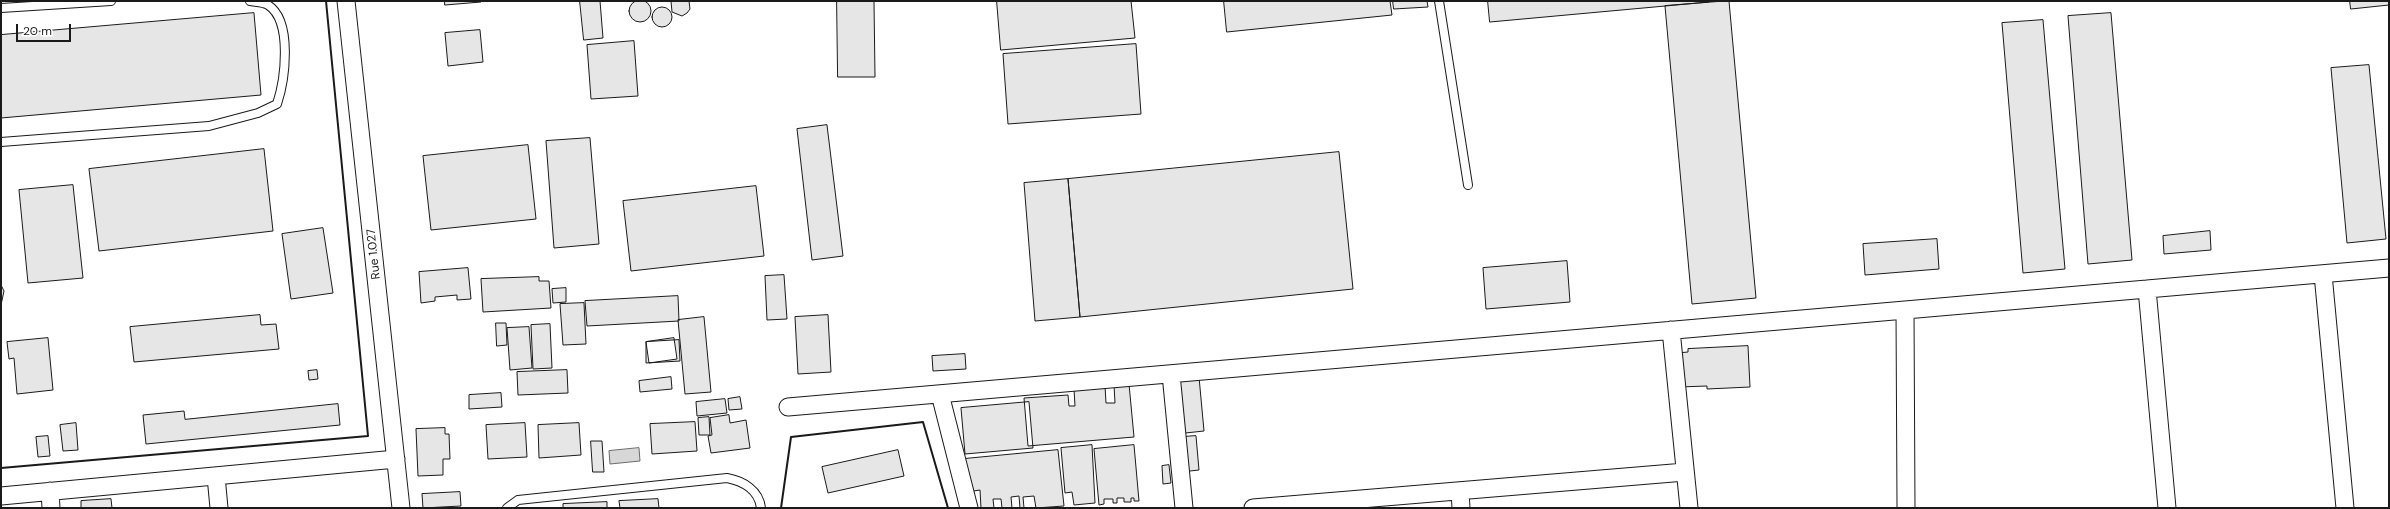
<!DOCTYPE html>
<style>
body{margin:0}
#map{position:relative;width:2390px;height:509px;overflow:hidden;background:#fff;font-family:"DM Sans",sans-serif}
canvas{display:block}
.frame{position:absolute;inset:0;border:2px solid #1a1a1a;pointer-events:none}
.scale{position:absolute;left:16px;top:24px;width:55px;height:18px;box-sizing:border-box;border:2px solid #1a1a1a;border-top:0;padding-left:5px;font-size:12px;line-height:14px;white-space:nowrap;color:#1a1a1a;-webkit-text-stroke:3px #fff;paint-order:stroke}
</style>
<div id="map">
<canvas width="2390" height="509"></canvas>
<div class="frame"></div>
<div class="scale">20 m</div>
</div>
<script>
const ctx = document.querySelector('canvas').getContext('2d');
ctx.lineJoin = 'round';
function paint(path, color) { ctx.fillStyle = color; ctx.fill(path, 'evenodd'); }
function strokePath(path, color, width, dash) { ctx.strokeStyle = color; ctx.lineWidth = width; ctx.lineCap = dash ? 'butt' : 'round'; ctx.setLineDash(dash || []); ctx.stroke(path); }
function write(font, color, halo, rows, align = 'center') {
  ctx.font = font + ' "DM Sans",sans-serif'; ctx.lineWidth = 3; ctx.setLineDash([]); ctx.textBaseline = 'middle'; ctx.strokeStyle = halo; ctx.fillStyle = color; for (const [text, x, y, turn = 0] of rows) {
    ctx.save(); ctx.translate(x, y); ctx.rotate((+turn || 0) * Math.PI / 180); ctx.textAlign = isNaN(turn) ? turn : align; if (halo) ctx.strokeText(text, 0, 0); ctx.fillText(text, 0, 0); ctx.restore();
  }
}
const water = new Path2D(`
 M639 448 640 461 610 464 609 451Z`);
paint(water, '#d7d7d7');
strokePath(water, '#6a6a6a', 1);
const building = new Path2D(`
 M629 11a11 11 0 1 1 22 0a11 11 0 1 1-22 0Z
 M445 1H481V2L445 5Z
 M580 1H600L603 38 584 40Z
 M689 1 690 9 687 13 682 16 672 12 671 1Z
 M837 1H874L875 77H838Z
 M997 1H1131L1135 38 1001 50Z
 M1224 1H1390L1392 15 1227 32Z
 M1393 1H1427L1428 7 1394 9Z
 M1488 1H1709V2L1490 22Z
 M1729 1 1756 298 1692 304 1665 6Z
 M2350 1H2389V5L2351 9Z
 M652 17a10 10 0 1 1 20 0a10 10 0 1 1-20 0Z
 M254 13 261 95 1 118V35Z
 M2111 13 2132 260 2088 264 2068 16Z
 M2043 20 2065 269 2023 273 2002 23Z
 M480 30 483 62 448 66 445 33Z
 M634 41 638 96 591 99 587 45Z
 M1136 44 1141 114 1008 124 1003 54Z
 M2369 65 2386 239 2347 243 2331 68Z
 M827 125 843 256 812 260 797 129Z
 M590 138 599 244 554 248 546 141Z
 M528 145 536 219 431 230 423 156Z
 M264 149 273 231 99 251 89 169Z
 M1339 152 1353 289 1080 317 1068 179Z
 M1068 179 1080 317 1035 321 1024 183Z
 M73 185 83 278 28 283 19 190Z
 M756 186 764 256 631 271 623 201Z
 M323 228 333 293 291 299 282 234Z
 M2210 231 2211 250 2164 254 2163 236Z
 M1937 239 1939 269 1865 275 1863 244Z
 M1567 261 1570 302 1486 309 1483 268Z
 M468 268 471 299 457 300V295L435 297V301L421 303 419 272Z
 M784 275 787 319 767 320 765 276Z
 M539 277V281H549L551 308 483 312 481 279Z
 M1 285 4 291 1 305Z
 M566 288V302L553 303 552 289Z
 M678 296 679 321 587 326 585 301Z
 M584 303 586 344 563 345 560 304Z
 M260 315 261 325 276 324 279 349 134 362 130 327Z
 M828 315 831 372 798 374 795 317Z
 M704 317 711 392 685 394 678 320Z
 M496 323H506L507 345 497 346Z
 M550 324 552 368 533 369 531 325Z
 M529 327 532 368 510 370 507 328Z
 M48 338 53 390 17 394 14 358 9 359 7 342Z
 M674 338 677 359 649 363 646 342Z
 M679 340 680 361 646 363V342Z
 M1748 346 1750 387 1707 389V386L1679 387 1677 353 1688 352V349Z
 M965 354 966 369 933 371 932 356Z
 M1198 366 1204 431 1176 434 1170 368Z
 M317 370 318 379 309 380 308 371Z
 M567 370 568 393 518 395 517 372Z
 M671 377 672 389 640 392 639 381Z
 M1129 384 1134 437 1028 446 1024 398 1068 395 1069 406H1075L1074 389 1105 386 1106 403H1115L1114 385Z
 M501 393 502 407 469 409V395Z
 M740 397 742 409 729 410 728 399Z
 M725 399 727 413 697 416 696 402Z
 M1029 402 1033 448 965 454 961 408Z
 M338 404 340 425 146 444 143 415 184 411 185 419Z
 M729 415 730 423 746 420 750 448 711 453 708 436 712 435 710 418Z
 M709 417 710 435H699L698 418Z
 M695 422 697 451 652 454 650 424Z
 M76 423 78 450 63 451 60 425Z
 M525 423 527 457 488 459 486 425Z
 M579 423 581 455 539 458 538 425Z
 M445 428V434H449L450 459H443V475L418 476 416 429Z
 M48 436 50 456 38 457 36 437Z
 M1196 436 1199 470 1172 473 1169 438Z
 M591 441H602L604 472H593Z
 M1092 445 1095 503 1074 505 1072 492 1065 493 1061 448Z
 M1134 445 1139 501H1134V498H1131V502H1124V498H1117V503H1113V499H1104V504L1099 505 1094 449Z
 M898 450 904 476 828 493 822 467Z
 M1058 450 1064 506 1036 508 1034 496 1023 497 1024 508H1020L1019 496 1011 497 1012 508H1002L1001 499H993L994 508H981L980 490 967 492 964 459Z
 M1169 465 1171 483 1163 484 1162 466Z
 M460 492 461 506 423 508 422 494Z
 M111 499 112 508H81V501Z
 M658 499 659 508H620L619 501Z
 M607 502V508H563V504Z`);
paint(building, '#e6e6e6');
strokePath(building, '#1a1a1a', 1);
const service = new Path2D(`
 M1439 1 1468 185
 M1 8 111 1
 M1 142 209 126 258 113 277 104C285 80 293 21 268 5 264 2 255 2 250 1
 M507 508 518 500 727 478C743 481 759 490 761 508`);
const minor = new Path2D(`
 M346 1 401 508
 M2323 274 2345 508
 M2147 289 2167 508
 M1905 310 1906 508
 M1671 330 1689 508
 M1171 374 1184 508
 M940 394 969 508
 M788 407 2389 268
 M216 476 219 508
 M50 491 51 508
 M1460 491 1461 508
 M1 496 396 459
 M1253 508 1685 472`);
strokePath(service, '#1a1a1a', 10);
strokePath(minor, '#1a1a1a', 19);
strokePath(service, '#fff', 8);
strokePath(minor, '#fff', 17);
strokePath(new Path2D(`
 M1 468 368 436 326 1
 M781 508 791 437 923 422 948 508`), '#1a1a1a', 2);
write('12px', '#1a1a1a', '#fff', [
 ["Rue 1.027",374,254,-96]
]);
</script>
